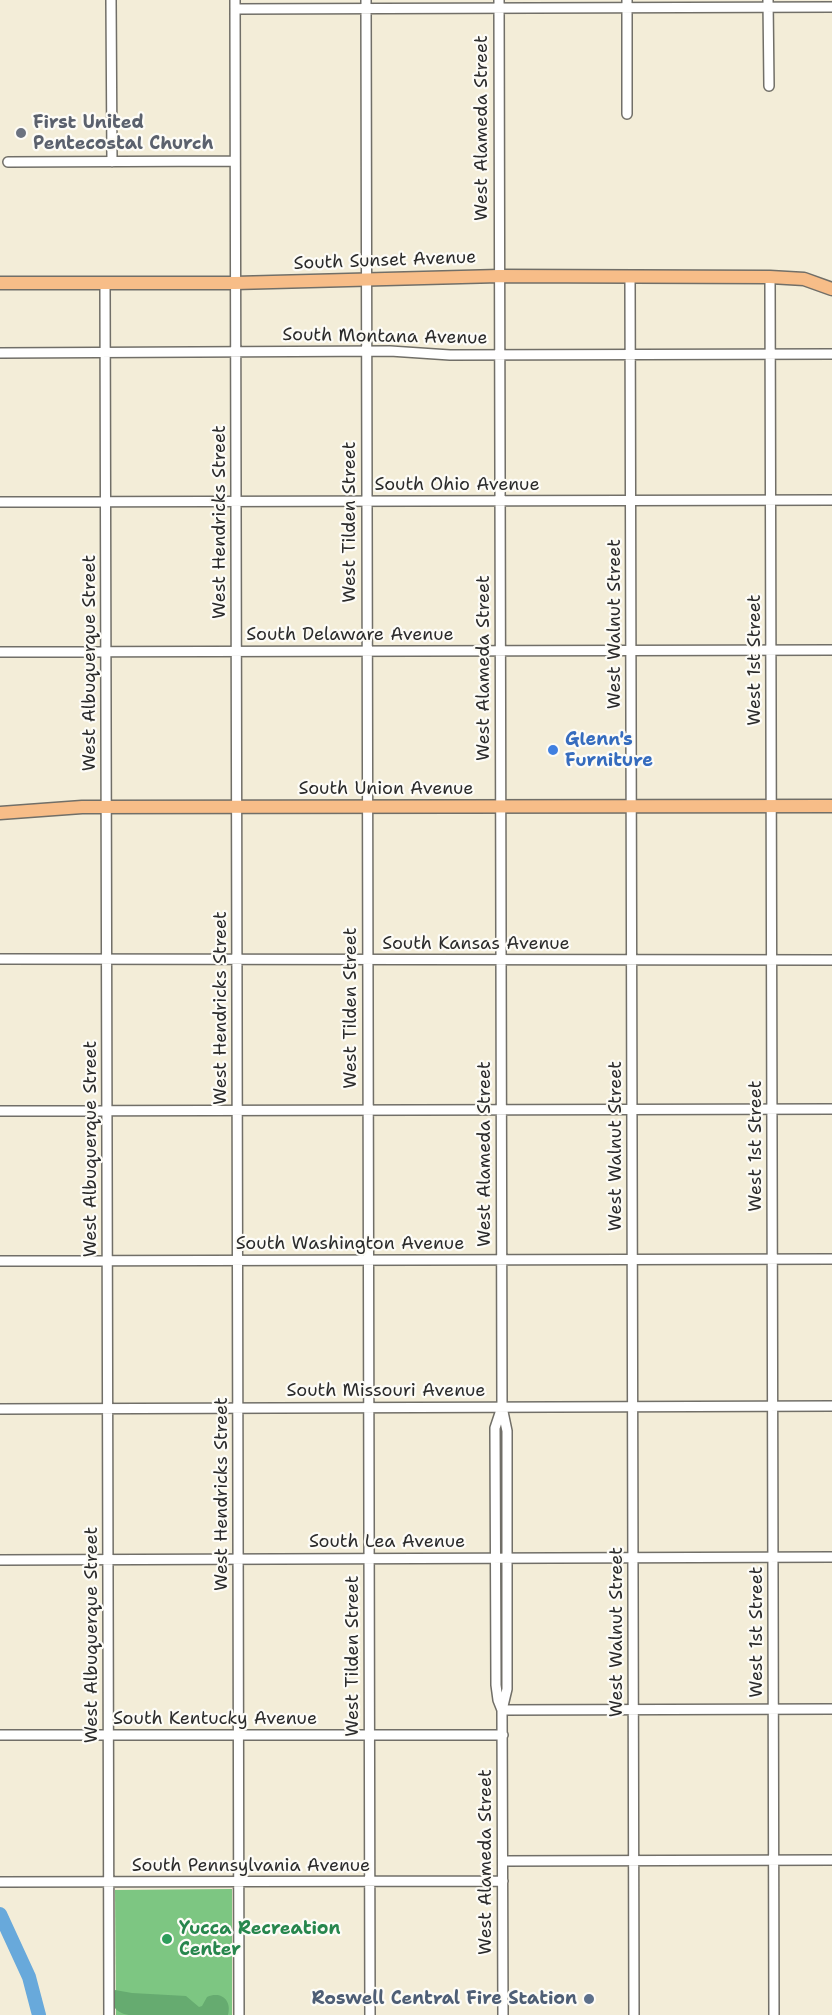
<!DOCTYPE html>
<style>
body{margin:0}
canvas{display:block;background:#f3edd8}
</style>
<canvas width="832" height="2015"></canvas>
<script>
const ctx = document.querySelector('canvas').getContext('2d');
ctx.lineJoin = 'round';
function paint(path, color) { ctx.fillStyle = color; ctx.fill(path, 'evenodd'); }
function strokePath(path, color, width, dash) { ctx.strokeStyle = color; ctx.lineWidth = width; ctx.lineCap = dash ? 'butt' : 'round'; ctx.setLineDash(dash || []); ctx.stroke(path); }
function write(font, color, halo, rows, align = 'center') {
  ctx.font = font + ' "Shantell Sans",sans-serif'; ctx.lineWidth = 4.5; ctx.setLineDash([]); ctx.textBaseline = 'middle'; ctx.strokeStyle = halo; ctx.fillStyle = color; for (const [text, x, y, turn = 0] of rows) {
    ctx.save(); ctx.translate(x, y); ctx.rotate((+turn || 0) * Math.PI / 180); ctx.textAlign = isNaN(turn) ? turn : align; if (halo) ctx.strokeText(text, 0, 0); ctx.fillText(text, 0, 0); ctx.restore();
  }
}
paint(new Path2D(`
 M232 1889V2015H116L115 1890Z`), '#7dc682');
paint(new Path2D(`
 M115 1990 132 1993 186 1996 199 2007 202 2006 207 1997C221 1991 232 2000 228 2015H129C115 2013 108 2003 115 1990Z`), '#66ab70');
strokePath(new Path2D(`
 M0 1914 29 1977 39 2015`), '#68a9db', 14);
const minor = new Path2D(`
 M111 0 112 162
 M235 0 239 2015
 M366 0 370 2015
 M499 0 502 1407 507 1431V1689L502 1710 503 2015
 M768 0 769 86
 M235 9 832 7
 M627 114V0
 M8 162 235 161
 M630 276 634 2015
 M770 277 774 2015
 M105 284 109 2015
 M0 353 390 351 450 355 832 354
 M0 502 832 500
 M0 652 832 650
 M0 959 832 960
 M0 1111 832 1109
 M0 1261 832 1259
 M502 1407 495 1428 496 1685 498 1700 502 1710
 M0 1409 832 1406
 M0 1560 832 1557
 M502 1710 832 1709
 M0 1735H503
 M503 1861 832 1860
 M0 1882 503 1881`);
const major = new Path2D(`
 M0 283H235L499 276 770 277 804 279 832 289
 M0 813 82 807 832 806`);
strokePath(minor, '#716f68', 12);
strokePath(major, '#716f68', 15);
strokePath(minor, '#fff', 9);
strokePath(major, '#f7bd88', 12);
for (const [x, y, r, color] of [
 [21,133,6,"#6b7280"],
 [553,750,6,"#3f7fe0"],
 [167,1939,6,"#2e9e5b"],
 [589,1999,6,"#5c6f8a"]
]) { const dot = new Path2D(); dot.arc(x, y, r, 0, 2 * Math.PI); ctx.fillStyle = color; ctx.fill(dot); strokePath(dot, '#fdfcf7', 2); }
write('bold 18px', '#5b616d', '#fdfcf7', [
 ["First United",33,123],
 ["Pentecostal Church",33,144]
], 'left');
write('18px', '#2b2b2b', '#fdfcf7', [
 ["West Alameda Street",482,128,-90],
 ["South Sunset Avenue",385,261,-2],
 ["South Montana Avenue",385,337,1],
 ["South Ohio Avenue",457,485],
 ["West Hendricks Street",220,522,-90],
 ["West Tilden Street",350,522,-90],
 ["West Walnut Street",615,624,-90],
 ["South Delaware Avenue",350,635],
 ["West 1st Street",755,660,-90],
 ["West Albuquerque Street",90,663,-90],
 ["West Alameda Street",484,668,-90],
 ["South Union Avenue",386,789],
 ["South Kansas Avenue",476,944],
 ["West Hendricks Street",221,1008,-90],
 ["West Tilden Street",351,1008,-90],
 ["West Walnut Street",616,1146,-90],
 ["West 1st Street",756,1146,-90],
 ["West Albuquerque Street",91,1149,-90],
 ["West Alameda Street",485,1154,-90],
 ["South Washington Avenue",350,1244],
 ["South Missouri Avenue",386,1391],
 ["West Hendricks Street",222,1494,-90],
 ["South Lea Avenue",387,1542],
 ["West Walnut Street",617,1632,-90],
 ["West 1st Street",757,1632,-90],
 ["West Albuquerque Street",92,1635,-90],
 ["West Tilden Street",353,1656,-90],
 ["South Kentucky Avenue",215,1719],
 ["West Alameda Street",486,1862,-90],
 ["South Pennsylvania Avenue",251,1866]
]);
write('bold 18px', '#366cbe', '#fdfcf7', [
 ["Glenn's",565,740],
 ["Furniture",565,761]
], 'left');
write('bold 18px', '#27864d', '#fdfcf7', [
 ["Yucca Recreation",179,1929],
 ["Center",179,1950]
], 'left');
write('bold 18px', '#4e5e75', '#fdfcf7', [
 ["Roswell Central Fire Station",577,1999]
], 'right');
</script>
